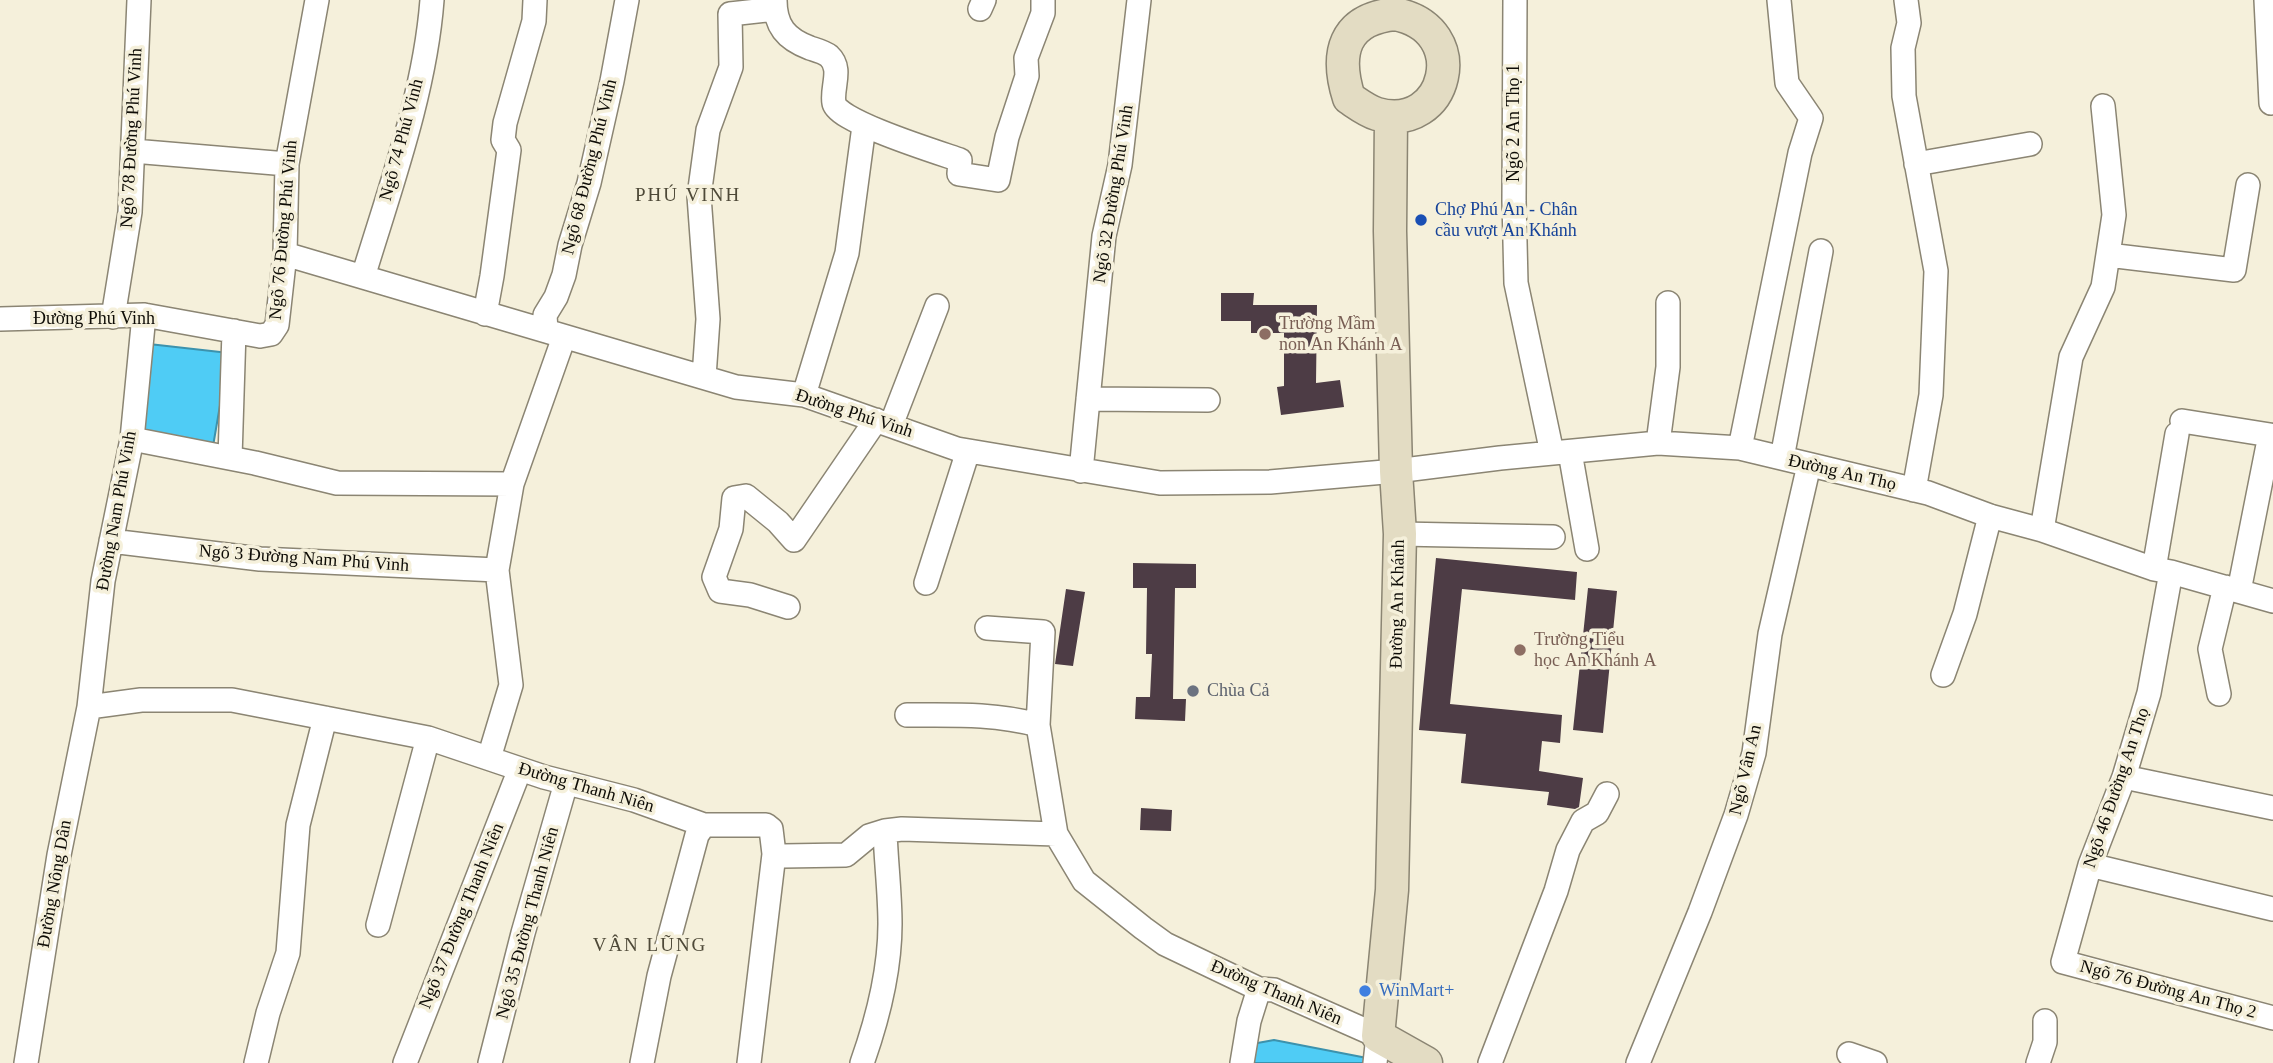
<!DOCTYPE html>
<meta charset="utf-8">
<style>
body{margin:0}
canvas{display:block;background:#f5f0db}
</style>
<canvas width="2273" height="1063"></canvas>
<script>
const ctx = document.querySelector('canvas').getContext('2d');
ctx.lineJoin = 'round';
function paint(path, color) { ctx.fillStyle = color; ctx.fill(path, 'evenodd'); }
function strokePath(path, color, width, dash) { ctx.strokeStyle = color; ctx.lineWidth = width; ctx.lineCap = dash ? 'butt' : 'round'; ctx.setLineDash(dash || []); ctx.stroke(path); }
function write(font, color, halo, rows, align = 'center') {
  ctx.font = font + ' "Times New Roman",serif'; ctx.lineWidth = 7; ctx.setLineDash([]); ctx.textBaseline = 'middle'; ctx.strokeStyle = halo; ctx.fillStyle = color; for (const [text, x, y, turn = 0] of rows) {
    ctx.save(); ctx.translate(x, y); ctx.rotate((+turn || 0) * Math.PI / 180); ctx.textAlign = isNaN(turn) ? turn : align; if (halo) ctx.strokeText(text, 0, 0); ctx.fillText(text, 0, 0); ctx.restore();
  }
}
const water = new Path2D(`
 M149 344 229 353 212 452 137 436Z
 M1274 1040 1367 1058 1366 1063H1244L1252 1044Z`);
paint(water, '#4fccf5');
strokePath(water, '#3c92ad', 2);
paint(new Path2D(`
 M1221 293H1254L1253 305H1317L1316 383 1340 380 1344 407 1281 415 1277 387 1284 386V333H1251V321H1221Z
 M1436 558 1577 572 1575 600 1462 589 1450 704 1562 715 1560 743 1542 741 1539 771 1583 778 1579 807 1575 809 1547 805 1549 792 1461 783 1466 734 1419 730Z
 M1133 563 1196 564V588H1175L1173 699H1186L1185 721 1135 719 1136 697H1150L1152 654H1146L1147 588H1133Z
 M1588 588 1617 591 1603 733 1573 730Z
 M1066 589 1085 592 1073 666 1055 664Z
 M1141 808 1172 810 1171 831 1140 830Z`), '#4d3c45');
const street = new Path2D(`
 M775 0C775 26 786 39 810 48 816 50 824 52 829 56 843 69 831 88 834 103 836 121 940 153 960 160L959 174 998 180 1007 137 1027 76 1026 58 1043 13V0
 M1515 0 1514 201 1516 283 1552 453
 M1906 0 1909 23 1903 48 1904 96 1936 271 1931 395 1914 490
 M2266 0 2271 103
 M980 9 984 0
 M133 151 287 164
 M1916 164 2030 144
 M285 254 736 387 804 395 957 449 1160 483 1270 482 1396 471 1500 458 1658 443 1740 448 1928 493 1990 516 2042 530 2154 569 2171 572 2273 601
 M2108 255 2234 270 2248 185
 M363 277C390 188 425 93 432 0
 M485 314 492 276 509 150 503 140 505 123 534 21 535 0
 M113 317 130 212 139 0
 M0 319 144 315 260 336 271 334 277 325 285 254 287 164 317 0
 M546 331 545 315 556 297 564 275 570 245 589 183 612 81 627 0
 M704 377 708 319 699 196 708 130 731 67 730 14 775 9
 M804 395 847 253 864 126
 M1088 399 1208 400
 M2182 421 2270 435 2239 591
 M891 425 937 306
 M132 439 255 463 337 483 512 484
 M1658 443 1668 367V303
 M1740 448 1800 153 1811 118 1787 83 1779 0
 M1570 452 1587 549
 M230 458 234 331
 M1782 458 1821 251
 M1081 471 1104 236 1120 165 1139 0
 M2042 530 2071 357 2103 287 2114 215 2103 106
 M1400 534 1553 537
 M111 541 260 559 497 570
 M2154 569 2177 434
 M2171 572 2149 693 2124 777 2090 865 2063 962 2273 1018
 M926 583 968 451
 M788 607 750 595 720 591 714 577 731 529 734 498 746 496 778 522 794 540 876 420
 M987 628 1043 632 1038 725 1056 834 1084 881 1143 928 1165 944 1259 989 1274 990 1378 1036 1375 1063
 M1943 675 1965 614 1990 516
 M2219 694 2210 649 2225 587
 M89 707 141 700H232L428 738 544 777 634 800 704 825H766L771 829 774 854 783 856 846 855 869 836 885 831 902 829 1056 834
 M907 715C951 715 995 713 1038 725
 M489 758 511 685 497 570 512 484 564 337
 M2124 777 2273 808
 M2090 865 2273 909
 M378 925 428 738
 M1849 1054 1875 1063
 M26 1063 59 855 89 707 103 581 132 439 144 315
 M256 1063 268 1013 288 953 298 825 325 718
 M405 1063 520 769
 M490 1063 523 933 566 783
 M642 1063 659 976 697 835 704 825
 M749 1063 774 854
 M862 1063C878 1018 890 972 890 924 890 893 886 862 885 831
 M1242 1063 1249 1021 1259 989
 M1490 1063 1556 891 1568 850 1583 821 1597 813 1607 794
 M1638 1063 1700 912 1736 815 1754 753 1770 634 1809 465
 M2038 1063 2045 1042V1021`);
const secondary = new Path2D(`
 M1395 14C1474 29 1447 134 1377 114 1367 111 1358 104 1349 98 1335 54 1343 19 1395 14Z
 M1391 117 1390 231 1396 471 1400 534 1392 890 1378 1036 1426 1063`);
strokePath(street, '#8b8573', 26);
strokePath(secondary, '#8b8573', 35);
strokePath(street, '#fff', 23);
strokePath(secondary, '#e3dcc3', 32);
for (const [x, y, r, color] of [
 [1421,220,7,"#1a4fb4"],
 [1265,334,7,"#8d6e63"],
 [1520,650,7,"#8d6e63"],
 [1193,691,7,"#6b7280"],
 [1365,991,7,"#3f7fe0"]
]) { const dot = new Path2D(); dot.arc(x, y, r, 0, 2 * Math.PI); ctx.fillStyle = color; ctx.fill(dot); strokePath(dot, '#f5f0db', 2.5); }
write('18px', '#0e0c06', '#f5f0db', [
 ["Ngõ 2 An Thọ 1",1514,123,-90],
 ["Ngõ 78 Đường Phú Vinh",132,138,-87],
 ["Ngõ 74 Phú Vinh",402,140,-75],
 ["Ngõ 68 Đường Phú Vinh",590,167,-76],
 ["Ngõ 32 Đường Phú Vinh",1114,194,-81],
 ["Ngõ 76 Đường Phú Vinh",284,230,-85],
 ["Đường Phú Vinh",94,319],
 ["Đường Phú Vinh",854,414,18],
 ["Đường An Thọ",1842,473,13],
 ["Đường Nam Phú Vinh",117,511,-80],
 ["Ngõ 3 Đường Nam Phú Vinh",304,559,4],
 ["Đường An Khánh",1398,604,-89],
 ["Ngõ Vân An",1746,770,-77],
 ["Đường Thanh Niên",586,788,16],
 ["Ngõ 46 Đường An Thọ",2117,788,-71],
 ["Đường Nông Dân",55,884,-80],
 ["Ngõ 37 Đường Thanh Niên",462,916,-68],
 ["Ngõ 35 Đường Thanh Niên",528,923,-75],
 ["Ngõ 76 Đường An Thọ 2",2168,990,15],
 ["Đường Thanh Niên",1276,993,23]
]);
write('18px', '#164399', '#f5f0db', [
 ["Chợ Phú An - Chân",1435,210],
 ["cầu vượt An Khánh",1435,231]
], 'left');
write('18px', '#785e54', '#f5f0db', [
 ["Trường Mầm",1279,324],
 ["non An Khánh A",1279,345],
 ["Trường Tiểu",1534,640],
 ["học An Khánh A",1534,661]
], 'left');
write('18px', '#5b616d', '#f5f0db', [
 ["Chùa Cả",1207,691]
], 'left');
write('18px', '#366cbe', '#f5f0db', [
 ["WinMart+",1379,991]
], 'left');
ctx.letterSpacing = '2px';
write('19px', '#4e4938', '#f5f0db', [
 ["PHÚ VINH",688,196],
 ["VÂN LŨNG",650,946]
]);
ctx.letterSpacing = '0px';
</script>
